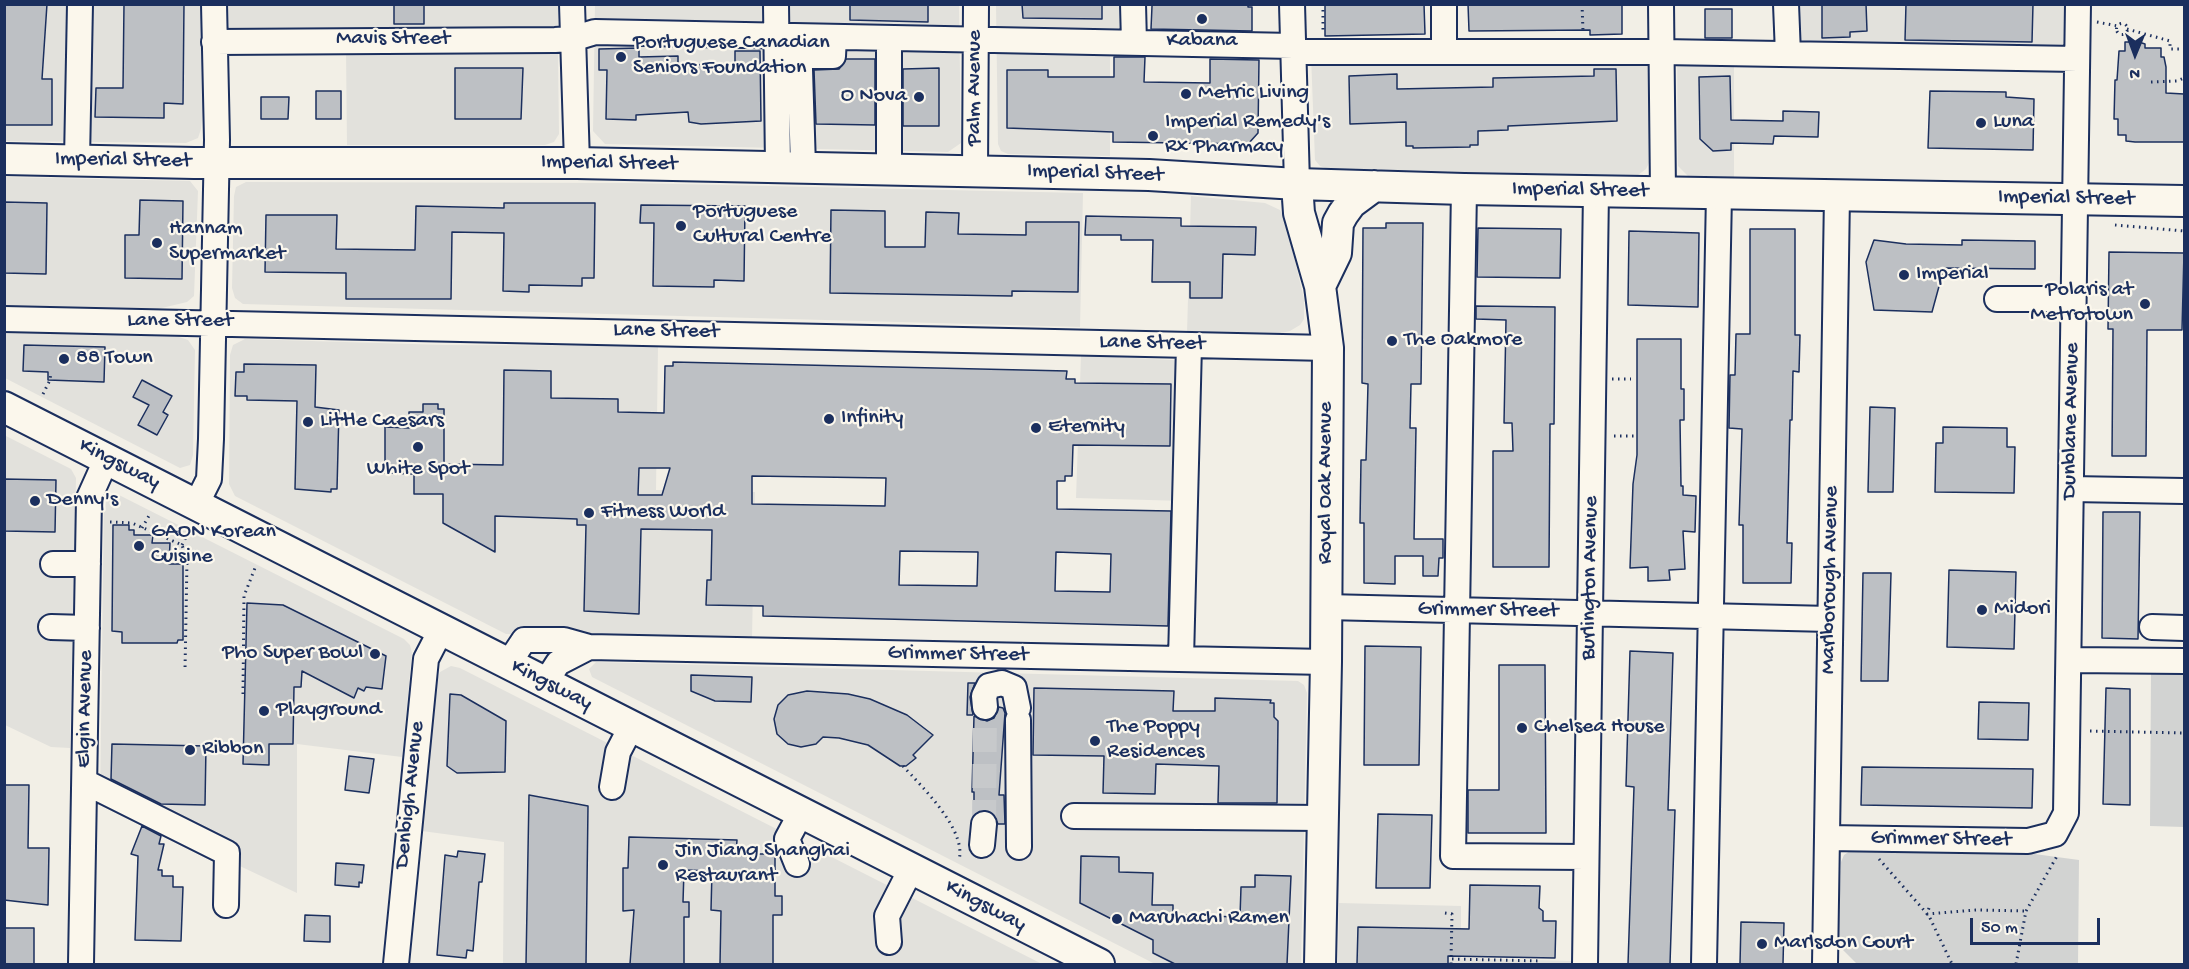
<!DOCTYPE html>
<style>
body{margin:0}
#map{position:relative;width:2189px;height:969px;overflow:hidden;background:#f2efe6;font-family:"Gochi Hand",sans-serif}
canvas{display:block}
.frame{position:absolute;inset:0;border:6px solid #1b2f5e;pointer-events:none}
.north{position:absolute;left:2105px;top:24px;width:60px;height:60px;-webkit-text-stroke:4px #fbf7ec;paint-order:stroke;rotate:181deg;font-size:16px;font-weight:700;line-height:24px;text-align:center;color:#1b2f5e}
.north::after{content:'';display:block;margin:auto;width:21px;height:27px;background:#1b2f5e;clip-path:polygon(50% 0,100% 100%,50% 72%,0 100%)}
.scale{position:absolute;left:1970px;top:918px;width:130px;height:27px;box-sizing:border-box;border:3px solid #1b2f5e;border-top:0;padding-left:8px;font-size:18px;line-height:21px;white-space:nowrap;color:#1b2f5e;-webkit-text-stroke:4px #fbf7ec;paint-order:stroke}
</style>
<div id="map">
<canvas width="2189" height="969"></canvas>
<div class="frame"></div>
<div class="north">N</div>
<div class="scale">50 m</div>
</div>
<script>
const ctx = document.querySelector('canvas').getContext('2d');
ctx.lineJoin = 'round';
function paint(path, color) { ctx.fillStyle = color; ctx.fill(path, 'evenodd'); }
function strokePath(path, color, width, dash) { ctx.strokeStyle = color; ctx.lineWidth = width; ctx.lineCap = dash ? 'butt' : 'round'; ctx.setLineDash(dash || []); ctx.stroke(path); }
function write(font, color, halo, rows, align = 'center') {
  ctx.font = font + ' "Gochi Hand",sans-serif'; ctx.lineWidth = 4.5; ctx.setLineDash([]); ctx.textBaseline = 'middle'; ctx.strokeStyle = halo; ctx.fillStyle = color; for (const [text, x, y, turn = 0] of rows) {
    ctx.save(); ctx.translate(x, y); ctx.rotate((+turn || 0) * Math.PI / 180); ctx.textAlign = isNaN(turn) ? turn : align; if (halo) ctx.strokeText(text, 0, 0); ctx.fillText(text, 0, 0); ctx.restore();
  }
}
paint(new Path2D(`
 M5 5H205L206 78 201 129 198 138 186 143 5 141Z
 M224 5H558L559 28 550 32 228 28Z
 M595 5H959L961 143 948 152 605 144 593 131Z
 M996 5H1133L1134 43H1110V156L1008 154 1001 151 998 144Z
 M1786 5H2065L2063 58 1788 54Z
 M346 51H558L559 134 554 142 545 145H347Z
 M1648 52 1650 161 1646 169 1638 175 1331 170 1320 166 1315 160 1311 55Z
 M1677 52 1734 53V177L1688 176 1678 166Z
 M5 177 190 181 198 191 194 296 187 302 145 312 5 309Z
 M246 182 633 183 1083 193 1080 327 243 304 235 298 232 288 234 196 236 187Z
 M1191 196 1265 203 1280 210 1285 219 1304 299V319L1300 325 1290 331 1273 335 1187 333Z
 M4 331 179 337 188 340 195 350 193 455 190 465 180 468 5 378Z
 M245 339 445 345 658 346 656 490 755 492 752 637 506 634 235 496 229 484 230 355 233 345Z
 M1081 355 1189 361 1185 501 1076 498Z
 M4 435 71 469 76 478 70 748 51 747 5 725Z
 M115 493 404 639 410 645 412 653 402 757 297 744V893L100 800 104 502Z
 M596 662 1298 681 1304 685 1307 693 1301 964H1155L592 677 589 669Z
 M451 666 460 668 1042 964H503L504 842 422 831 437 680 440 672Z
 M1339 903 1461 906V958L1571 961V964H1338Z`), '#e2e1dc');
paint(new Path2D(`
 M2151 673 2184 674V827L2150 826Z
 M1850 851 2027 853 2079 860 2078 964H1857L1838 945 1841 862 1844 855Z`), '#d2d3d2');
const building = new Path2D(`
 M4 4H47L42 79H52V125H4Z
 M124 4H184L183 104 164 103V118L95 117 96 88H123Z
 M394 4H424V24H394Z
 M850 4H928V22L850 20Z
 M1022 4H1102V19L1023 18Z
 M1154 4H1248V7H1252V31L1151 29 1152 6Z
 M1325 4H1424L1425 34 1325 36Z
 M1468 4H1622V34L1590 35V30L1469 31Z
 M1822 4H1866L1867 31 1850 32V37L1822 38Z
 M1906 4H2033L2032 42 1905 40Z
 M1705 9H1732V38H1705Z
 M2125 42H2139L2145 44V48H2161V57H2164L2166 67V93L2184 94V142H2135L2126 141V135H2118V119H2114L2115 80H2117L2119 51H2125Z
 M639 48V57L678 56V65L735 64V51H760L761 121 701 124 689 122 688 112 636 115V120L606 119 607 70H599V49Z
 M1114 57H1145L1144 82 1210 83V59L1259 60 1258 133 1248 144 1113 142V132L1007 128V70H1048V77H1114Z
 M846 59H875V125L816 124 814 70 839 69Z
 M455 68H523L521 119H455Z
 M939 68V126H903V69Z
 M1594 69H1616L1617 121 1508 126V130L1478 131V145H1470V147L1413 148V146H1406V122L1350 124 1349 76 1397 74V89L1493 87V78L1594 76Z
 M1730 76 1731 120 1783 121V111L1819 112 1818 137 1774 136 1773 144 1731 143V150L1713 151 1700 139 1699 77Z
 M316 91H341V119H316Z
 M1930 91 2006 92V97L2034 99 2033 150 1928 148Z
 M261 97H289L288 119H261Z
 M140 200 183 201 182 279 125 278V235H139Z
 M4 202 47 203 46 274 4 273Z
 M504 203H595L594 278H582V286L529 285V292L503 291 504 233 452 232 451 299H346V273L265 272 266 215H337L336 249 415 250 416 206 504 208Z
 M641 205 745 206 744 281 714 280V287L653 286 654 223H640Z
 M831 210 885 211V247H925L926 212 959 213 958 234 1026 235V222H1079L1078 292 1012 291V296L830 293Z
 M1086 216 1181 218V226L1256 227 1255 255 1223 254 1222 298H1190V282H1152L1153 240H1121V235H1085Z
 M1386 223H1423L1421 384H1411L1410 428H1416L1414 539H1443V558H1439L1438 576H1423V556H1395V584L1364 583V523H1360L1361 460H1366L1368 384 1362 383 1363 228H1386Z
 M1478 228 1561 229 1560 278 1477 277Z
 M1750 229H1795V335H1800L1799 372 1793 371 1792 420H1790L1787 543H1792L1791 583H1743V525H1739L1742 429 1729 428 1730 375H1735L1736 334H1750Z
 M1629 231 1699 233 1698 307 1628 305Z
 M1874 240 1906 244 1962 245V240L2035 241V269L1944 268 1932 312 1874 310 1866 262Z
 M2109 252 2184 253 2182 330H2147L2146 456H2112L2113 329H2108Z
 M1476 306 1555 307 1554 424H1550L1549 567H1493V451H1513L1512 423H1504L1506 320 1476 319Z
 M1637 339H1681V389H1684V420H1680L1681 486H1683V495L1696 496 1695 532 1683 531 1685 569 1669 570 1670 580 1648 581V567L1630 568 1633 484 1637 455Z
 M24 345 105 347 104 382 48 380V372L23 371Z
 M673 362 1067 371 1066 379H1075V383L1171 384 1170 446 1073 445 1072 476H1065V481H1057V509L1171 511 1168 626 763 616V606L706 605 707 580H711L712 530 641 529 639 614 584 611 586 525H577V519L495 516V552L443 523V494H414V474L385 473V427L409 428V412H423V404H438V409H444V464L503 465 504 370 551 371V398L618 399V412L664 413 665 366H673ZM639 468H670L662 495H638ZM752 476 886 478 885 506 752 504ZM900 551 978 552 977 586 899 585ZM1056 552 1111 554 1110 592 1055 591Z
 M244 364 316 365 315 407 339 410 337 489H331V492L295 489 297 401 247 400V396H235L236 372H244Z
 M142 380 172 396 163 412 168 415 157 435 138 425 149 405 133 397Z
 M1870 407 1895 408 1893 492H1868Z
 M1943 427 2007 428V447H2015L2014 493 1935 492 1936 443H1943Z
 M4 479 56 480 55 532 4 531Z
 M2103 512H2140L2138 639 2102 638Z
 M113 525H129V530H134V535H153L152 543H170L169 564H183V640H178L177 643H122V632L112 631Z
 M1949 570 2016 572 2014 649 1947 647Z
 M1863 573H1891L1888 681H1861Z
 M247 603 283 605 386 656 382 689 366 687 364 691 358 688 354 698 302 671 301 687H294L293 744H269V765L243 764Z
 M1365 646 1421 647 1419 765H1364Z
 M1630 651 1673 653 1668 810H1675L1670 964H1628L1634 787 1626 786Z
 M1499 665H1545L1546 833H1468V790H1499Z
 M691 675 752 677 751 702 715 701 691 691Z
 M968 683H975L970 697 973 715H967Z
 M1034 688 1174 691 1173 711H1215V698L1271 700 1270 703H1274V717L1278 721 1277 803H1218L1219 766 1156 764 1155 794 1103 793 1104 756 1033 755Z
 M2106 688 2130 689V805L2103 804Z
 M807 691 848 694 870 699 907 715 933 735 913 755 916 758 906 766H900L868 745 839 738 823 737 816 744 801 747 788 744 777 734 774 719 778 705 788 695Z
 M450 694 461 695 506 721 505 772 457 773 447 766Z
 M1979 702 2029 703 2028 740 1978 739Z
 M999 707 1003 708 1005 713 999 795H1004L1005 824H998L993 813 986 810 974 815V792H972L974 716 987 721 994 718Z
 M112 744 206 746 205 805 161 804 111 779Z
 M349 756 374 759 369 793 345 790Z
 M1862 767 2033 769 2032 808 1861 805Z
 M4 785H29L28 848H49L48 905 4 900Z
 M529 795 588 806 586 964H526Z
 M1378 814 1432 815 1430 888H1376Z
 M142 826 161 836 159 844H164L158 870H162V876H173V887H183L181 941 135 940 138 856 131 854Z
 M629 837 737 840 736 854H775V896H782V915H773V964H720L721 911 711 910 712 871 684 870 683 902H689V917H684V964H630L634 910 623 911V868H628Z
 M458 851 485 854 482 882H479L473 951 467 950 466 958 437 955 445 855 457 857Z
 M1081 856 1119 857V872L1153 873 1152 905H1173V915L1240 917 1241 887H1255V875L1291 876 1287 964H1175L1153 953V940L1080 903Z
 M336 863 364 865 362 883 359 882V887L335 885Z
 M1470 885 1540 886 1539 908 1543 911V921H1556L1555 958 1448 956V964H1357L1358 927 1469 929Z
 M305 915 330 916V942L304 941Z
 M1741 922 1784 923 1783 964H1740Z
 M4 928H34V964H4Z`);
paint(building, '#bdc0c4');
strokePath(building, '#1b2f5e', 1.5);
strokePath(new Path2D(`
 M984 824 985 707`), '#c7c9cb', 24, [24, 12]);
const minor = new Path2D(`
 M572 4 577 163
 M776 4 778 167
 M1133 4 1134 43
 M1292 4 1297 184
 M1661 4 1663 192
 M1786 4 1788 54
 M799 37 803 167
 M889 38V169
 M214 42 555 40 572 39 595 32 1293 46
 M1444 51V4
 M1293 52H1662L2077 59
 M799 56H833L834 37
 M77 160 80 4
 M975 171 976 4
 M1464 189 1453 856 1586 857
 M1997 299H2073
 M4 319 1328 348
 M2071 489 2184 491
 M196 505 209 479 211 439 217 140 214 4
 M53 564H88
 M1326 607 1830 619
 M51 627 87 628
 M2152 627 2184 628
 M1181 659 1189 345
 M2069 660 2184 661
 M508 664 524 640H564L589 647 1326 662
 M545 683 558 663 589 647
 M985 707 984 696 989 686 1002 683 1014 688 1018 708
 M1018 720 1019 847
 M85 782 227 853 226 905
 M612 787 618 752 631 727
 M1074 816 1323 818
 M1827 838 2028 841 2055 834 2066 813 2078 4
 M982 845 984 824
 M797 864 787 839 801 813
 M889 942 887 916 911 869
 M81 964 89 498 107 458
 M396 964 426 659 441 630
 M1585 964 1596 191
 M1704 964 1719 194
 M1825 964 1837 195`);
const major = new Path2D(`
 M4 159 194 163H577L1149 175 1297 184 1464 189 2184 201
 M1297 184 1299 213 1320 286 1328 348 1326 662 1320 964
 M1320 286 1336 253 1338 223 1343 214 1351 203 1374 186
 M4 407 1099 964`);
strokePath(minor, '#1b2f5e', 28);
strokePath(major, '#1b2f5e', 34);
strokePath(new Path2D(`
 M1323 4V31
 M1582 4 1583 31
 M2097 22 2118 26
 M2116.5 29a5.5 5.5 0 1 1 11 0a5.5 5.5 0 1 1-11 0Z
 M2127 29 2170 41V49H2184
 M2151 82 2177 81 2184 78
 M2115 225 2184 231
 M1612 379H1631
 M43 394 50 380 51 372
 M1614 436H1635
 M110 522 132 523 182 545 187 560 185 670
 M142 528 150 514
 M182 545 188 533
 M243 694 244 596 255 568
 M2090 731 2184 733
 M903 766C922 787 967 830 959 860
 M1879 859 1929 916 1952 964
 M1929 908 1927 914 1976 910 2026 911
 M1445 913 1452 914 1451 959
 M1451 964V959L1542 961
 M2016 964 2026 911 2057 856`), '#1b2f5e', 3, [1.5, 4.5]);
strokePath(minor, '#fbf7ec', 24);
strokePath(major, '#fbf7ec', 30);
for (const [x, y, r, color] of [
 [1202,19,6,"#1b2f5e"],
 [621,57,6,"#1b2f5e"],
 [1186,94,6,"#1b2f5e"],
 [919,97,6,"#1b2f5e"],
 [1981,123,6,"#1b2f5e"],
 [1153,136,6,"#1b2f5e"],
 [681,226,6,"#1b2f5e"],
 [157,243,6,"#1b2f5e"],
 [1904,275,6,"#1b2f5e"],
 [2145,304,6,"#1b2f5e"],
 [1392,341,6,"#1b2f5e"],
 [64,359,6,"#1b2f5e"],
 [829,419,6,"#1b2f5e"],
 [308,422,6,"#1b2f5e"],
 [1036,428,6,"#1b2f5e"],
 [418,447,6,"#1b2f5e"],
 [35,501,6,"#1b2f5e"],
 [589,513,6,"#1b2f5e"],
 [139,546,6,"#1b2f5e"],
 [1982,610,6,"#1b2f5e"],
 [375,654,6,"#1b2f5e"],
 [264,711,6,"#1b2f5e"],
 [1522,728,6,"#1b2f5e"],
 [1095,741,6,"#1b2f5e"],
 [190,750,6,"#1b2f5e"],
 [663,865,6,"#1b2f5e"],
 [1117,919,6,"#1b2f5e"],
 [1762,944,6,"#1b2f5e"]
]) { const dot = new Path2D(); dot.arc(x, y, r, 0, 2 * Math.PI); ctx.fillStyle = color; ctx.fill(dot); strokePath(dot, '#fbf7ec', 2); }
write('22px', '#1b2f5e', '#fbf7ec', [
 ["Mavis Street",393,40],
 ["Palm Avenue",976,88,-90],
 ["Imperial Street",123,161,1],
 ["Imperial Street",609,164,1],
 ["Imperial Street",1095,174,2],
 ["Imperial Street",1580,191,1],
 ["Imperial Street",2066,199,1],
 ["Lane Street",180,322],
 ["Lane Street",666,332,1],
 ["Lane Street",1152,344,1],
 ["Dunblane Avenue",2072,421,-89],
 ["Kingsway",119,465,27],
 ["Royal Oak Avenue",1327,483,-90],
 ["Burlington Avenue",1591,578,-89],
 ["Marlborough Avenue",1831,580,-89],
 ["Grimmer Street",1488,611,1],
 ["Grimmer Street",958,655,1],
 ["Kingsway",551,686,27],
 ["Elgin Avenue",86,709,-89],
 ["Denbigh Avenue",411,795,-84],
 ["Grimmer Street",1941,840,1],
 ["Kingsway",985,907,28]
]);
write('22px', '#1b2f5e', '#fbf7ec', [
 ["Kabana",1202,42,"center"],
 ["Portuguese Canadian",633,44],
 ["Seniors Foundation",633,69],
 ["Metric Living",1198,94],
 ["O Nova",907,97,"right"],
 ["Imperial Remedy's",1165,123],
 ["Rx Pharmacy",1165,148],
 ["Luna",1993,123],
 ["Portuguese",693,213],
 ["Cultural Centre",693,238],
 ["Hannam",169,230],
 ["Supermarket",169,255],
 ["Imperial",1916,275],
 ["Polaris at",2133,291,"right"],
 ["Metrotown",2133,316,"right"],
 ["The Oakmore",1404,341],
 ["88 Town",76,359],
 ["Infinity",841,419],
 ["Little Caesars",320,422],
 ["Eternity",1048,428],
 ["White Spot",418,470,"center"],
 ["Denny's",47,501],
 ["Fitness World",601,513],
 ["GAON Korean",151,533],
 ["Cuisine",151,558],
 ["Midori",1994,610],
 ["Pho Super Bowl",363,654,"right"],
 ["Playground",276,711],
 ["The Poppy",1107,728],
 ["Residences",1107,753],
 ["Chelsea House",1534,728],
 ["Ribbon",202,750],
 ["Jin Jiang Shanghai",675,852],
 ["Restaurant",675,877],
 ["Maruhachi Ramen",1129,919],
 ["Marlsdon Court",1774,944]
], 'left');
</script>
